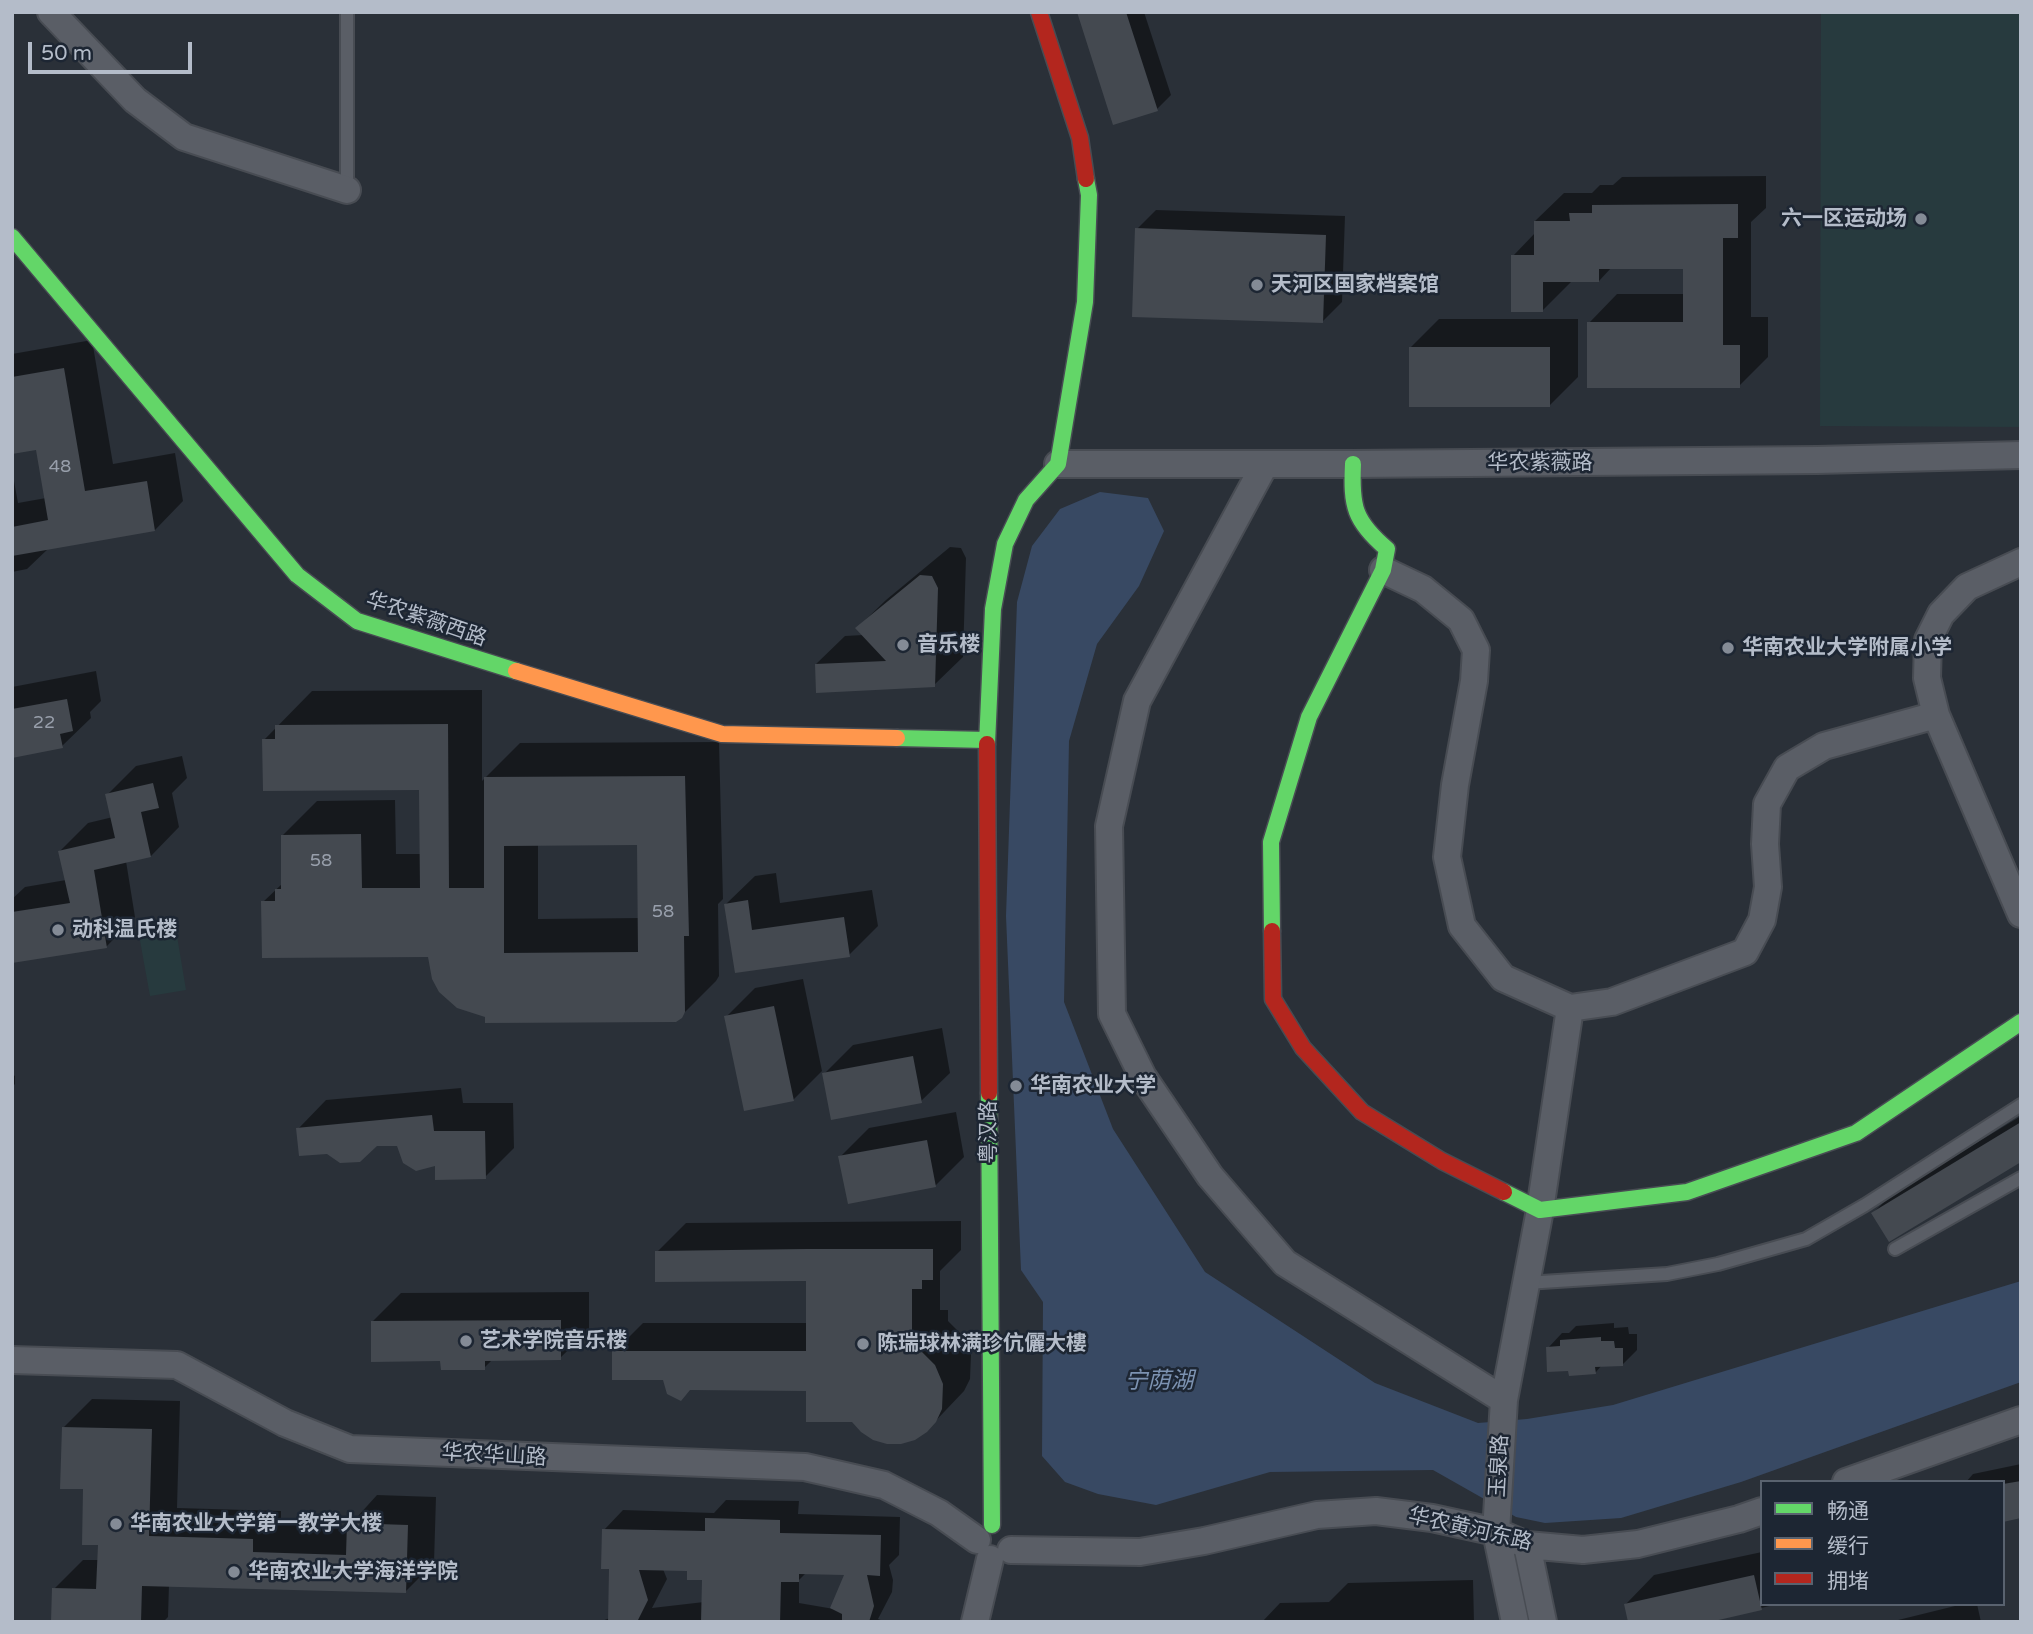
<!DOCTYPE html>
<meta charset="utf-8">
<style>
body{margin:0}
#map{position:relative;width:2033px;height:1634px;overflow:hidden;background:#2a3038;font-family:"Varela Round","Noto Sans SC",sans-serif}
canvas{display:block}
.frame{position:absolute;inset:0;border:14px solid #b4bcc9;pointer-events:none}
.legend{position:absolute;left:1760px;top:1480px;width:245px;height:126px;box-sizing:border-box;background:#1d2633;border:2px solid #59626f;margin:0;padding:9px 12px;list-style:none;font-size:21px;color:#b4bcc9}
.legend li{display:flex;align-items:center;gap:14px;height:35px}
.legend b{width:35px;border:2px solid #59626f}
.scale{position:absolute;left:28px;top:42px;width:164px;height:32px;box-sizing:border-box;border:4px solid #b4bcc9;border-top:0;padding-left:9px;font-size:21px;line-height:24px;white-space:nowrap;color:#b4bcc9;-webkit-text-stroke:5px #1d2633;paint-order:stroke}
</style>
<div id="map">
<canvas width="2033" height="1634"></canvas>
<div class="frame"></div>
<ul class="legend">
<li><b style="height:9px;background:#63d668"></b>畅通</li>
<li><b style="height:9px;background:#ff974d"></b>缓行</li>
<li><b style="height:9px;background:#b3261e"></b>拥堵</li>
</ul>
<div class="scale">50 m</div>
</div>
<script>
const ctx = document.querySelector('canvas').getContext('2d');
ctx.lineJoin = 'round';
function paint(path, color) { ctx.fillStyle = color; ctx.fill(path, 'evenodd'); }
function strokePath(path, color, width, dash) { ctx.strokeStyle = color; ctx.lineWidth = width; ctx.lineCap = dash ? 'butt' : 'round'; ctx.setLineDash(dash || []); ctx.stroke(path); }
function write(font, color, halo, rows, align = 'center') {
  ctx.font = font + ' "Varela Round","Noto Sans SC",sans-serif'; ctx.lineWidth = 5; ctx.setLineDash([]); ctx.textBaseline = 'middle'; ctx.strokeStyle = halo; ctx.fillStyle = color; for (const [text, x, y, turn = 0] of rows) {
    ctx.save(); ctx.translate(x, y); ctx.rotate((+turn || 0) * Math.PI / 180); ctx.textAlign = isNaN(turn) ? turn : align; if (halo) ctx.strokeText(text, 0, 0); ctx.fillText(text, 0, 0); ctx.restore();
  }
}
paint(new Path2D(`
 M1821 12H2021V427L1820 426Z
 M174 918 186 990 150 996 137 924Z`), '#273a3e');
paint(new Path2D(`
 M1100 492 1148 498 1164 531 1139 586 1097 644 1069 741 1064 1002 1113 1129 1205 1272 1375 1383 1478 1423 1527 1419 1613 1405 2021 1281V1382L1741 1482 1621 1518 1545 1523 1516 1517 1433 1470 1270 1472 1156 1505 1098 1494 1065 1482 1042 1456 1043 1302 1021 1270 1006 916 1017 602 1032 546 1060 509Z`), '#384963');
paint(new Path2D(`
 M1079 12H1144L1171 95 1157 109Z
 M1766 176V208L1751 222V317H1768V357L1739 386 1589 323 1617 294H1684V267H1612L1599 281H1572L1543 310 1513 256 1535 233V221L1564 193H1592L1600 185H1613L1622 177Z
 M1156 210 1345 216 1342 302 1323 321 1137 229Z
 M1439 319H1578V377L1550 405 1410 348Z
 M92 340 113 464 175 453 183 501 155 530 49 548 27 569 12 572V470L18 503 46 498 37 448 12 452V354Z
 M950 547 961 548 966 558 963 657 934 685 816 664 845 636 863 635 857 628 886 600Z
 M96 671 101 701 90 712 91 718 62 746 12 756V687Z
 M482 690V781L520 743 719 742 723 899 718 904 719 976 716 981 680 1017 487 1015 429 955 263 902 283 883 282 836 317 801 395 800 396 854H421V788L264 740 312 691ZM639 843 640 918 538 919V844Z
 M182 756 187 778 172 793 179 827 151 856 126 861 135 917 107 946 12 961V899L25 887 66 880 60 851 88 823 113 817 107 795 136 766Z
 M776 873 780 903 872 890 878 926 849 955 736 971 726 904 755 876Z
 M803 979 822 1071 793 1100 726 1017 755 988Z
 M942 1028 950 1073 921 1101 824 1074 853 1045Z
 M12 1074 15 1076V1084L12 1087Z
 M461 1088 463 1103H513L514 1148 485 1177 437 1164 398 1145 298 1129 326 1100Z
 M956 1112 964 1157 936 1185 840 1157 869 1128Z
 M2021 1116V1160L1873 1213 1892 1194Z
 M961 1221V1250L940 1271V1310H948V1321L963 1336 971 1355 970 1379 964 1391 926 1431 852 1420 807 1389H691L664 1378 614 1352 643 1323H807V1279L657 1252 686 1223Z
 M589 1292V1330L560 1358 493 1359 484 1368 442 1359 372 1322 401 1293Z
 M1614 1323V1328L1628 1327 1629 1334H1637V1350L1622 1365H1602L1596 1372 1569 1369 1548 1348 1562 1333H1569L1576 1326Z
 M92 1399 180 1401 177 1508 281 1511V1524L349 1526 377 1495 436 1497 434 1563 406 1591 169 1585 168 1617 163 1622H53L54 1589 83 1560H99L100 1543 85 1488 64 1427Z
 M2021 1464V1517L2003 1521V1482H1966L1973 1474Z
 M726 1500 799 1501 798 1514 900 1517 899 1555 889 1565 893 1580 892 1592 878 1619 886 1622H599L610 1618 611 1568 604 1530 623 1510 714 1513ZM663 1569 689 1570 704 1578V1602L652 1608 667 1579ZM807 1572 847 1573 834 1609 799 1603V1580Z
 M1762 1552V1604H1778L1702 1622 1626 1604 1654 1575Z
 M1473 1580 1474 1622H1262L1280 1603 1329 1602 1348 1583Z
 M1963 1604H1977L1981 1622H1890Z`), '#0007');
paint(new Path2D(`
 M1077 12H1126L1158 111 1113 125Z
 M1738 204V238H1723V345H1740V388H1587V322H1683V269H1599V282H1543V312H1511V255H1534V221H1570L1569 213H1592V205Z
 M1135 228 1326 235 1323 323 1132 317Z
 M1409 347H1550V407H1409Z
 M64 368 85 491 147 481 155 531 12 556V527L48 520 36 450 12 454V377Z
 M920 575 932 576 938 588 935 687 816 693 815 664 886 661 855 628Z
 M67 699 73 731 60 734 63 748 12 758V709Z
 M448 724 449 888H484V777L685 776 689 936H684L685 1012 682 1018 676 1022 485 1023V1017L457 1008 439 992 432 979 428 957 262 958 261 901H275V889H281V835L361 834 362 888H420L419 790 263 791 262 739H275V725ZM637 845 638 952 504 953V846Z
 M153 783 159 808 141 812 151 857 94 870 107 948 12 963V912L70 903 58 851 115 838 105 794Z
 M748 900 752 930 844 917 850 957 735 973 724 904Z
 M774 1006 794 1101 744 1111 724 1016Z
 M913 1056 922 1103 831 1120 822 1073Z
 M432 1115 434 1131H485L486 1179 435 1180V1166L416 1171 403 1163 397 1146H377L360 1162 340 1163 327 1154 299 1156 296 1128Z
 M2021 1122V1162L1889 1242 1871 1213Z
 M927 1140 936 1187 848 1204 838 1156Z
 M806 1249H933V1280H922V1289H912V1338H920V1350L935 1365 943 1384 942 1409 936 1422 927 1432 915 1440 901 1444H887L873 1440 861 1432 852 1422H806V1391L690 1390 681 1401 667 1394 663 1380H612V1351H806V1281L655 1282V1251Z
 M561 1320V1360L485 1361V1370H441L440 1361 371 1362V1321Z
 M1601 1337V1341H1614L1615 1348H1623V1366L1595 1367 1596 1374 1569 1376 1568 1371 1547 1372 1546 1347 1560 1346V1340Z
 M62 1427 152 1429 149 1536 253 1539V1552L346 1555 347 1523 408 1525 406 1593 142 1586 141 1622H51L52 1588 96 1589 98 1545H82L83 1489H60Z
 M2021 1481V1518L2003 1522V1484Z
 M705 1518 780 1520V1533L881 1535 880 1576 867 1575 874 1606 869 1622H842V1614L830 1608 844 1575 799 1574V1582H781L780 1622H701L702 1580H687V1571L639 1570 648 1600 637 1622H608L609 1569H601L602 1529 705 1531Z
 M1754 1575 1762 1610 1710 1622H1628L1624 1604Z`), '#444950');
const lane = new Path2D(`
 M347 12V190
 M1895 1249 2021 1178
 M1526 1283 1667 1274 1718 1264 1806 1239 1865 1205 2021 1105`);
const street = new Path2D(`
 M51 12 135 100 184 137 347 190
 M1058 464H1353L1817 460 2021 455
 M1265 464 1137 701 1109 826 1112 1014 1143 1077 1210 1176 1285 1263 1504 1400
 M2021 562 1967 587 1941 614 1928 640 1927 678 1936 715 2021 914
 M1383 570 1423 589 1461 620 1476 650 1474 681 1455 785 1447 857 1462 926 1503 978 1570 1008 1612 1002 1745 952 1762 920 1768 887 1765 844 1767 804 1787 768 1824 746 1936 715
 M12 1360 177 1365 285 1423 350 1449 805 1467 884 1485 939 1513 977 1540
 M1846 1482 2021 1420
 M1527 1545 1543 1622
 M1011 1550 1140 1552 1204 1541 1317 1515 1376 1511 1432 1518 1496 1532 1527 1545 1583 1550 1638 1544 1739 1519 1762 1511
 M975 1622 990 1559
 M1515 1622 1496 1532 1504 1400 1540 1210 1570 1008`);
const fast = new Path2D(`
 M12 237 297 575 357 621 516 671
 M897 738 987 740
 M987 744 993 609 1005 544 1026 500 1058 464 1085 302 1089 195 1086 179
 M1272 931 1271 842 1309 717 1383 570 1387 549C1354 521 1351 506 1353 464
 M989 1093 992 1525
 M1504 1192 1540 1210 1687 1192 1856 1133 2021 1022`);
const slow = new Path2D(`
 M516 671 722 734 897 738`);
const jam = new Path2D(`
 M1039 12 1080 138 1086 179
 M987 744 989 1093
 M1272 931 1273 999 1303 1048 1362 1112 1442 1161 1504 1192`);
strokePath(lane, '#484c53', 16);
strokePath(street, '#484c53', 30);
strokePath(fast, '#484c53', 19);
strokePath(slow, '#484c53', 19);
strokePath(jam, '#484c53', 19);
strokePath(lane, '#5a5e66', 12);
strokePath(street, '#5a5e66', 26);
strokePath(fast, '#63d668', 16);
strokePath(slow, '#ff974d', 16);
strokePath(jam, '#b3261e', 16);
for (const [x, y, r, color] of [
 [1921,219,7,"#848b96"],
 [1257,285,7,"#848b96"],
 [903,645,7,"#848b96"],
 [1728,648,7,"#848b96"],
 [58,930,7,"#848b96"],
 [1016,1086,7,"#848b96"],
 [466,1341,7,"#848b96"],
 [863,1344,7,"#848b96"],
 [116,1524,7,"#848b96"],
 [234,1572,7,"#848b96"]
]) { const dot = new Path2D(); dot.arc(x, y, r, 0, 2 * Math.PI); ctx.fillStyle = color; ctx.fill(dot); strokePath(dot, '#1d2633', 2.5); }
write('18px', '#989fab', null, [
 ["48",60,467],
 ["22",44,723],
 ["58",321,861],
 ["58",663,912]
]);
write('bold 21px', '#b4bcc9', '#1d2633', [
 ["六一区运动场",1907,219,"right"],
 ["天河区国家档案馆",1271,285],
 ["音乐楼",917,645],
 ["华南农业大学附属小学",1742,648],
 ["动科温氏楼",72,930],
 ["华南农业大学",1030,1086],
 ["艺术学院音乐楼",480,1341],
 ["陈瑞球林满珍伉儷大樓",877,1344],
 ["华南农业大学第一教学大楼",130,1524],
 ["华南农业大学海洋学院",248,1572]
], 'left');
write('21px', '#b4bcc9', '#1d2633', [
 ["华农紫薇路",1540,463],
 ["华农紫薇西路",426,620,19],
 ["粤汉路",989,1132,-90],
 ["华农华山路",494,1456,3],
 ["玉泉路",1500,1466,-87],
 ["华农黄河东路",1470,1530,13]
]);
write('italic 23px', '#7c92b1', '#1d2633', [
 ["宁荫湖",1159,1382]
]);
</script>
